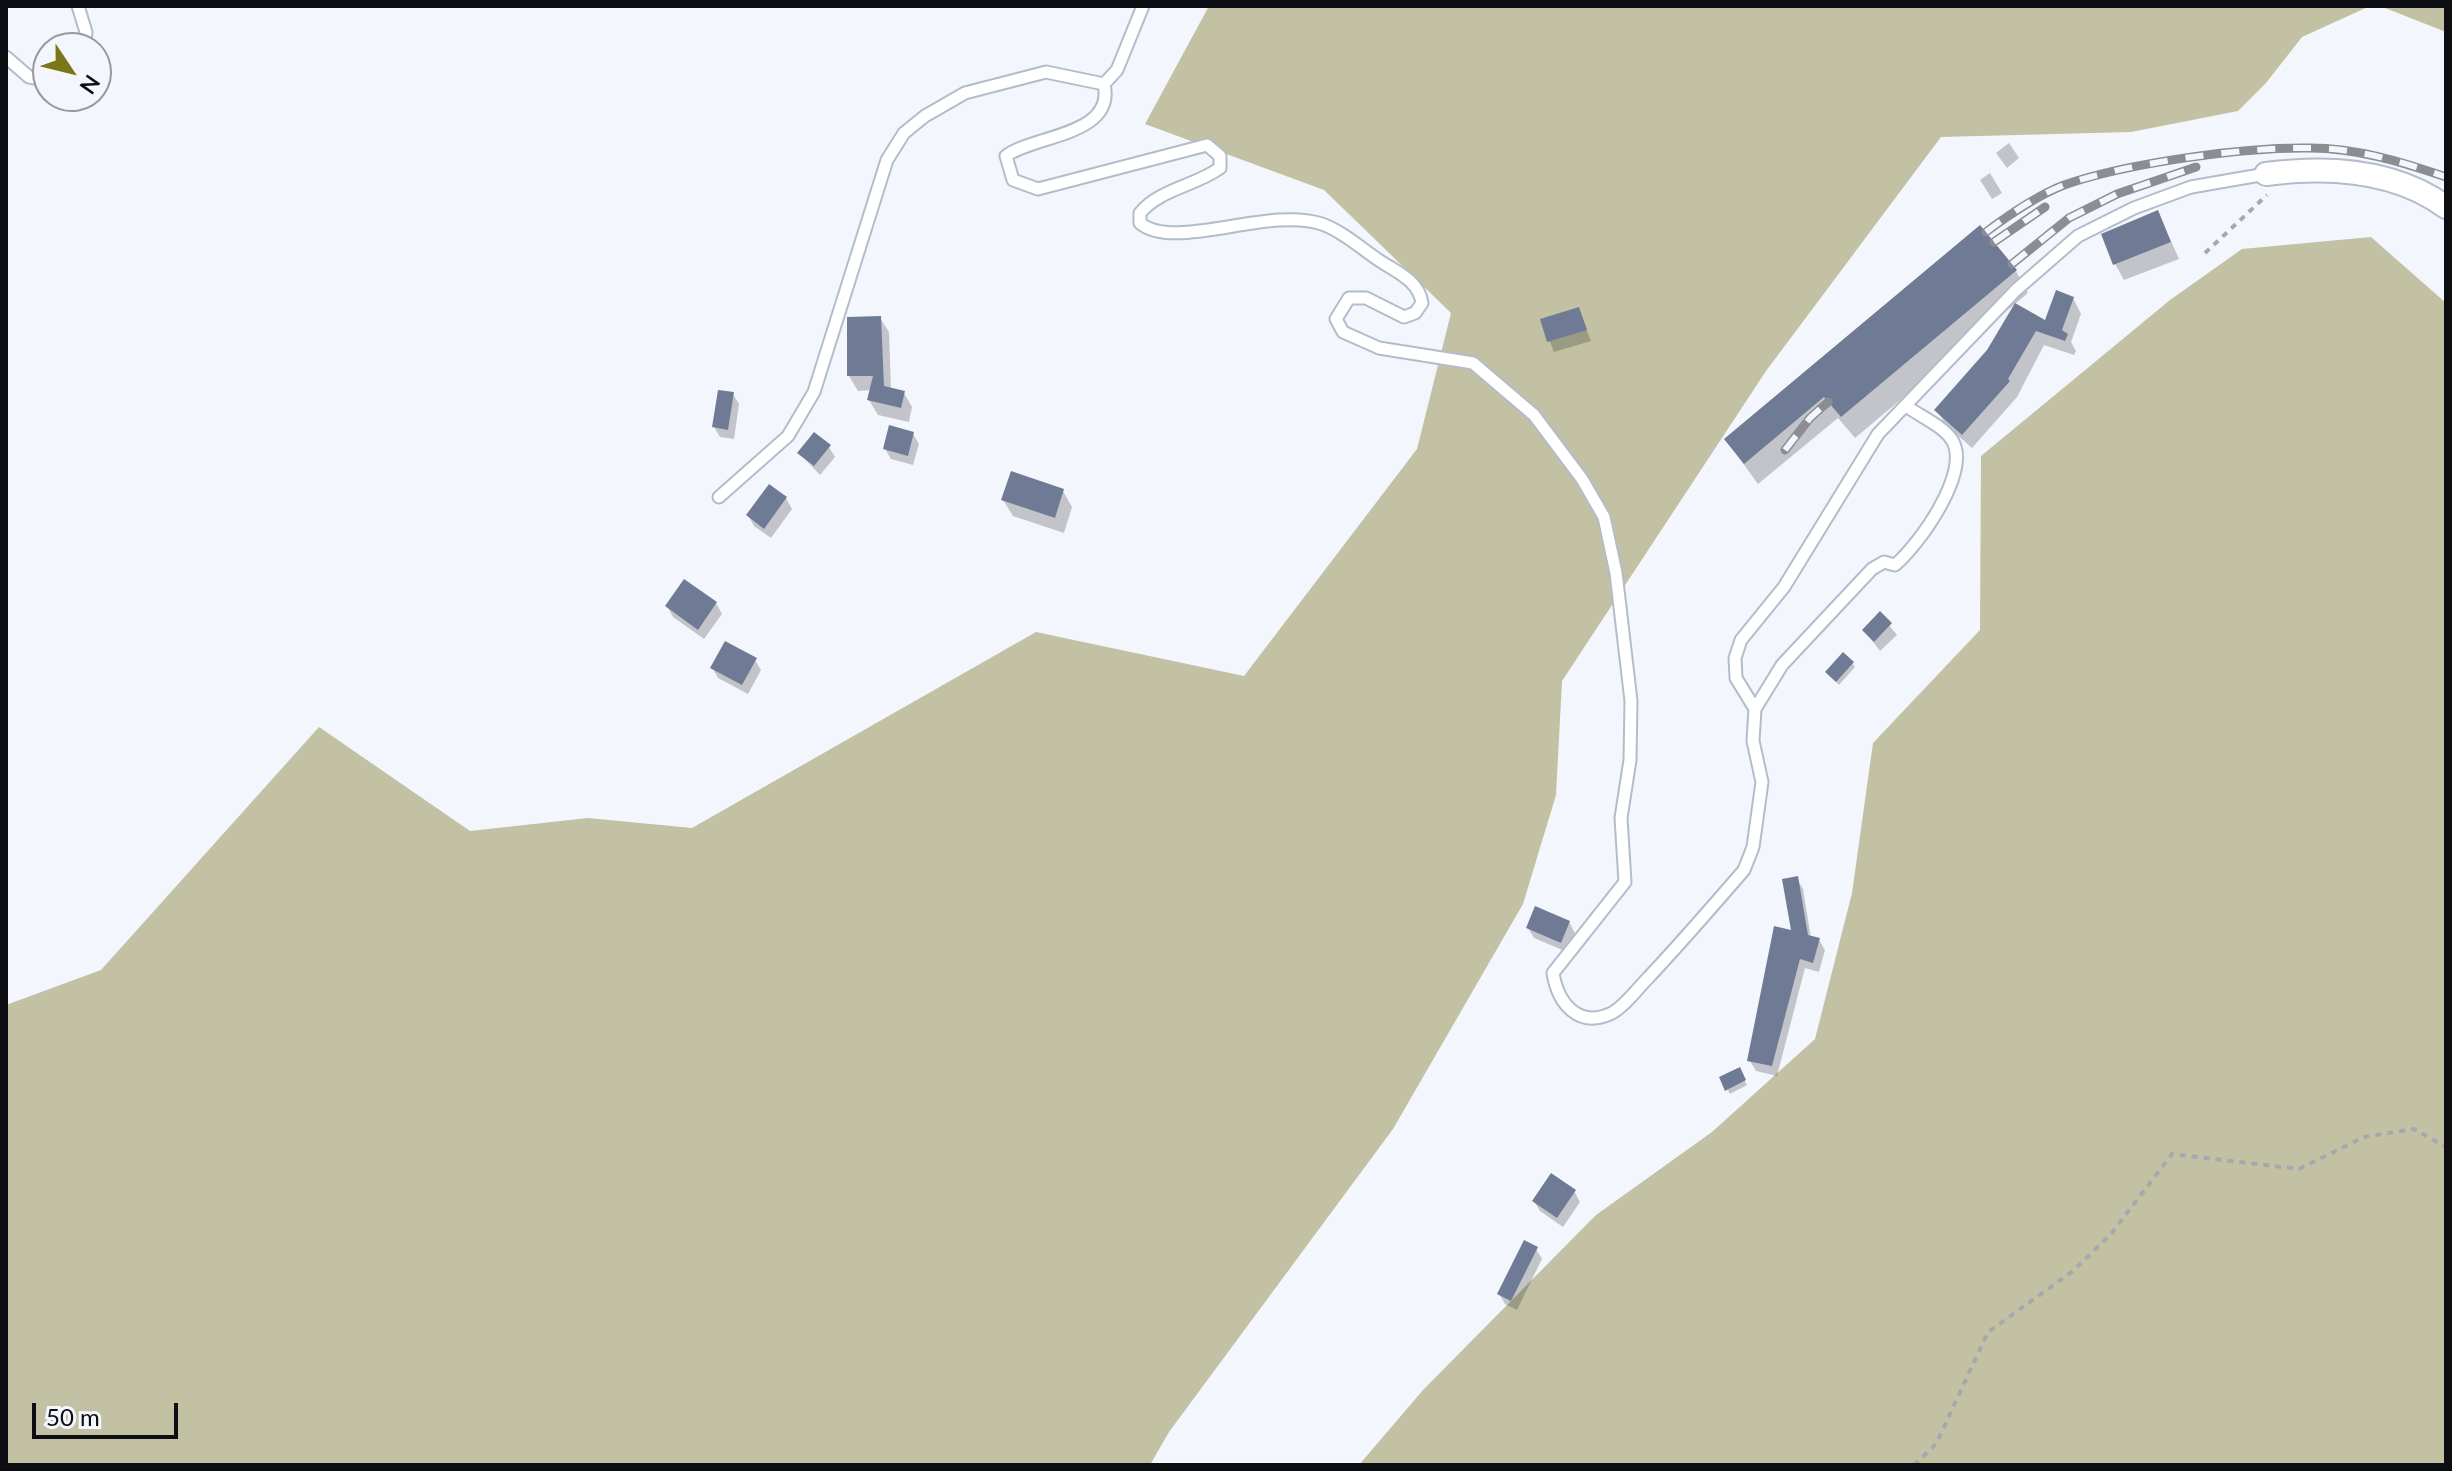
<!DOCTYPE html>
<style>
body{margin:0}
#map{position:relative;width:2452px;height:1471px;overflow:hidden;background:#f3f6fc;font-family:Lato,sans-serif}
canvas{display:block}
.frame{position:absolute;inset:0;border:8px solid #0c0e13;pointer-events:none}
.north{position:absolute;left:32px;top:32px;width:80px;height:80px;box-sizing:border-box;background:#f3f6fc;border:2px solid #97999f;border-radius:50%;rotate:125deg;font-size:22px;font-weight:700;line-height:32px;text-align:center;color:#0c0e13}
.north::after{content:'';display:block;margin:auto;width:28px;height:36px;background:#7c761b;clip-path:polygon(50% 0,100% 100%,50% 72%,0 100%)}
.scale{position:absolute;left:32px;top:1403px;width:146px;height:36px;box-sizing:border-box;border:4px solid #0c0e13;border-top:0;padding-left:10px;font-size:24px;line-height:28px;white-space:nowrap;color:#0c0e13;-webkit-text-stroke:6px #f3f6fc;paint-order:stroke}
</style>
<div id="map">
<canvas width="2452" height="1471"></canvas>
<div class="frame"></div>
<div class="north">N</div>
<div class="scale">50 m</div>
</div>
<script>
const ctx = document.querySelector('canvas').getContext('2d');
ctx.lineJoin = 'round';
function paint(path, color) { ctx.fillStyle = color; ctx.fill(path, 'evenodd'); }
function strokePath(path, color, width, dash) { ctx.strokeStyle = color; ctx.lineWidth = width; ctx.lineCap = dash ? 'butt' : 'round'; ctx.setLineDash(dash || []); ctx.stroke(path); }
paint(new Path2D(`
 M1209 6H2370L2302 37 2266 83 2238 111 2131 132 1941 137 1766 371 1562 681 1556 795 1523 904 1393 1129 1169 1432 1150 1465H6V1005L101 970 319 727 470 831 588 818 692 828 1036 632 1244 676 1417 449 1451 313 1324 190 1145 124Z
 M2380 6H2446V32Z
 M2371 237 2446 303V1465H1359L1423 1390 1596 1215 1712 1132 1815 1039 1852 893 1873 743 1980 630 1981 456 2170 300 2242 249Z`), '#c2c1a3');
paint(new Path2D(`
 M2009 143 2019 158 2007 168 1996 153Z
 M1990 173 2002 193 1992 199 1980 180Z
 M2158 212 2179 259 2124 280 2115 264Z
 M1980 228 2016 271 2028 293 1855 438 1838 418 1758 484 1726 440Z
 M2073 298 2081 314 2071 342 2076 351 2074 355 2044 345 2017 397 1972 448 1946 425 1937 410 1989 351 2046 323Z
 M1578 309 1591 341 1554 352 1542 320Z
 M880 318 889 332 891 390 904 393 912 407 909 422 878 415 869 400 871 390 858 391 849 376Z
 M733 394 739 404 734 439 720 437 714 427Z
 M913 434 919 444 913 465 891 459 885 449Z
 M829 447 835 457 820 475 799 453Z
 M769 486 786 498 792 509 771 538 754 526 748 515Z
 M1063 491 1072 507 1064 533 1013 516 1003 500Z
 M716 603 722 614 704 639 673 617 667 606Z
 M1880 614 1897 635 1880 651 1864 630Z
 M755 660 761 670 748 694 718 678 712 667Z
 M1852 663 1855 667 1839 685 1827 672Z
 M1797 879 1803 889 1811 938 1819 940 1825 950 1819 972 1805 968 1777 1076 1756 1071 1750 1061 1793 933Z
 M1569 922 1575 933 1567 952 1534 938 1528 928Z
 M1739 1070 1747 1085 1730 1094 1721 1078Z
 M1574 1191 1580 1202 1563 1227 1540 1211 1534 1201Z
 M1536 1249 1542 1259 1517 1310 1505 1304 1499 1294Z`), '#0003');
paint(new Path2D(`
 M2158 210 2171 242 2113 265 2101 234Z
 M1980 225 2017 270 1841 417 1824 397 1744 464 1724 439Z
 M2056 290 2074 297 2062 330 2068 334 2065 341 2036 331 2008 379 2010 381 1962 435 1934 410 1987 350 2015 303 2045 320Z
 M1579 307 1587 330 1547 342 1540 319Z
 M881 316 884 386 905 391 901 408 867 400 873 376H847V317Z
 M718 390 734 392 728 430 712 427Z
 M889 425 914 432 908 456 883 449Z
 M814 432 831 445 814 466 797 453Z
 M1011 471 1064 489 1055 518 1001 500Z
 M769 484 787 497 764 529 746 515Z
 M684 579 717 602 698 630 665 606Z
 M1880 611 1892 623 1874 642 1862 630Z
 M725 641 757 658 742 685 710 668Z
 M1843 652 1854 662 1836 682 1825 672Z
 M1798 876 1808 935 1820 938 1813 963 1800 959 1772 1066 1747 1061 1774 926 1791 930 1782 879Z
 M1535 906 1570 921 1561 943 1526 928Z
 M1740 1067 1746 1080 1725 1091 1719 1077Z
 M1551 1173 1576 1190 1557 1218 1532 1201Z
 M1524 1240 1538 1247 1511 1301 1497 1294Z`), '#6f7b94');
const lane = new Path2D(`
 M78 6 86 32 84 48
 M6 57 29 77 48 80
 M1104 84 1117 70 1143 6
 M719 497 788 436 814 392 887 160 904 133 925 116 965 93 1046 72 1104 84C1116 136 1033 135 1006 156L1013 180 1038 189 1207 145 1220 156V168C1195 186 1160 189 1140 213V223C1174 252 1269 206 1322 224 1342 231 1362 249 1380 261 1397 272 1419 281 1422 303L1415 313 1404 317 1366 298H1349L1336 319 1343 332 1379 348 1473 363 1534 415 1582 479 1604 517 1616 573 1631 701 1630 760 1621 818 1625 882 1553 973C1558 1004 1579 1029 1612 1013 1625 1006 1637 989 1648 978 1681 943 1712 907 1744 870L1753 847 1762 782 1753 741 1755 709 1736 678 1735 658 1741 640 1784 587 1878 434 2016 290 2078 236 2134 208 2191 187 2266 174
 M1755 709 1782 665 1872 569 1884 562 1895 565C1918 546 1972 472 1952 440 1943 426 1920 416 1906 406`);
const street = new Path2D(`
 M2266 174C2327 166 2394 169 2446 207`);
strokePath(lane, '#b4bccb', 15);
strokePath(street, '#b4bccb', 26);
strokePath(new Path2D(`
 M2205 253 2267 195
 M1914 1465 1936 1444 1988 1332 2073 1271 2111 1234 2172 1154 2299 1169 2364 1137 2414 1129 2446 1147`), '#a5a8ad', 4, [6, 6]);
strokePath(lane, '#fff', 11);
strokePath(street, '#fff', 22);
const rail = new Path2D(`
 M1986 232C2010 214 2036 196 2064 185 2127 163 2243 147 2310 148 2357 148 2402 162 2446 177
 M1994 242 2045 207
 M2012 264 2069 218 2117 194 2196 167
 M1785 450 1810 418 1828 402`);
strokePath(rail, '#8b8d93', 9);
strokePath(rail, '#f3f6fc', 6, [18]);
</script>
